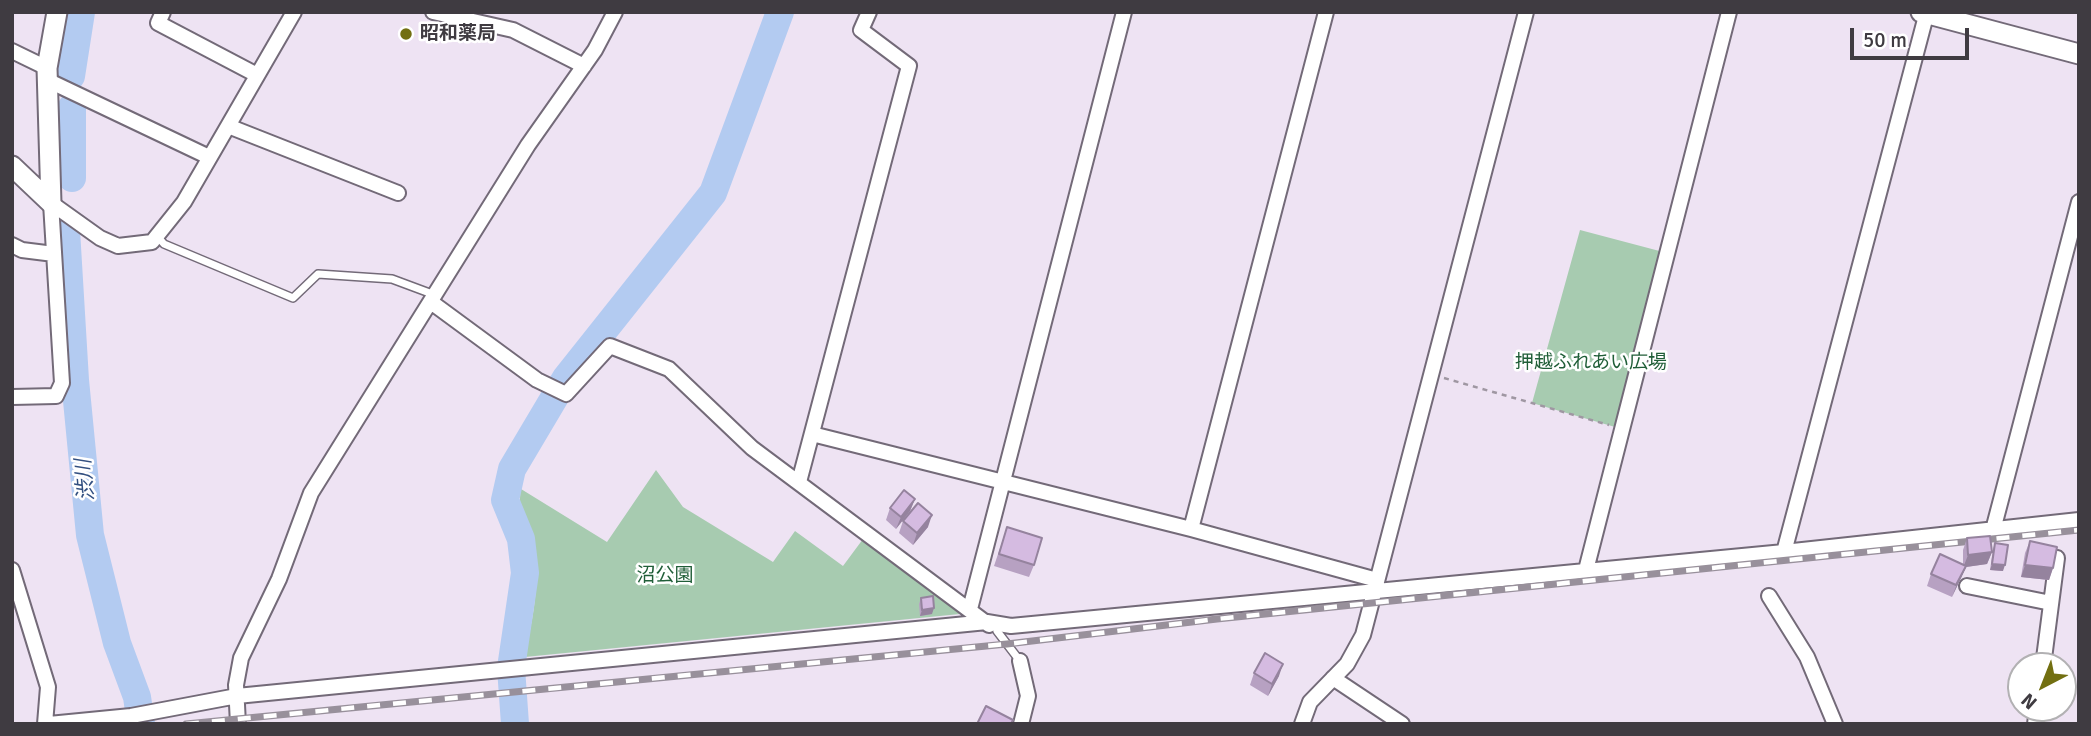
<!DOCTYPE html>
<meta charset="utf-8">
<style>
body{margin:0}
#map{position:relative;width:2091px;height:736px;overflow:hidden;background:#eee3f3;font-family:Signika,sans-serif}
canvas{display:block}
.frame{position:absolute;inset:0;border:14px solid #3f3b41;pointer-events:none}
.north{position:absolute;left:2007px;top:652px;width:70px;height:70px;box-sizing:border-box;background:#fff;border:2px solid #b2b1b3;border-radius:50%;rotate:222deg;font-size:19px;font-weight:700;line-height:28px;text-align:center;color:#3f3b41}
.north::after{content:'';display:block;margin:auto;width:24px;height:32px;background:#726f11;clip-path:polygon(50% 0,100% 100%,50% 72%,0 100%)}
.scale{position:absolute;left:1850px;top:28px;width:119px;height:32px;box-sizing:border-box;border:4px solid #3f3b41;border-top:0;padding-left:9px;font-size:21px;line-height:24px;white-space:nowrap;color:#3f3b41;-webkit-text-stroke:5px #fff;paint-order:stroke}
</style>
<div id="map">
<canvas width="2091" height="736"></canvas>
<div class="frame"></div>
<div class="north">N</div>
<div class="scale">50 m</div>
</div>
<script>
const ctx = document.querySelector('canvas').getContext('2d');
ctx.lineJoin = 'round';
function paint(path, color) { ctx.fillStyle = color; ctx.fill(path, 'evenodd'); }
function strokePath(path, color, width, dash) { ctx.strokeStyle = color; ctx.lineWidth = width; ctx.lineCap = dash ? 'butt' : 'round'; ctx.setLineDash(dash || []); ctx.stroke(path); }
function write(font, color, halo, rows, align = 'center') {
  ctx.font = font + ' Signika,"Noto Sans JP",sans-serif'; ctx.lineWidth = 5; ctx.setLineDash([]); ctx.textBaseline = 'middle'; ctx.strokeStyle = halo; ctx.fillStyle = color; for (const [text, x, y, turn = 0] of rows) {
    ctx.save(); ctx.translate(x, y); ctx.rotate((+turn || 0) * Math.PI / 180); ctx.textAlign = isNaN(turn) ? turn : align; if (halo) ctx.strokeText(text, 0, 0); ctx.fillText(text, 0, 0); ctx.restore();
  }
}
paint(new Path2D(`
 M1580 230 1667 253 1622 429 1532 403Z
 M656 470 683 507 773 562 795 531 843 566 863 539 960 614 525 657C529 633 536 606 536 581 537 551 515 516 521 489L607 542Z`), '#a7cbb0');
strokePath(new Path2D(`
 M71 76 81 12
 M72 107V178
 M66 230 75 380 90 535 117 643 137 697 141 724
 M515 724 511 668 525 573 521 539 505 500 512 469 566 378 713 193 780 12`), '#b3cbf1', 28);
const lane = new Path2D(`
 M157 236 164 244 293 298 318 274 392 279 435 295
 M997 631 1020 661`);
const street = new Path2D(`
 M163 12 158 23 257 75
 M433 12 513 30 584 66
 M12 51 47 68
 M47 80 209 157
 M228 126 398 193
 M51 203 100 238 118 246 152 242 184 202 294 12
 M12 245 22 250 54 254
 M431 302 537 380 566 394 610 346 669 369 752 448 989 625
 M12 397 56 396 62 383 51 203
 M812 434 1191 529 1377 580
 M799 482 909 66 861 30 869 12
 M1191 529 1326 12
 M1993 530 2079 202
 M1784 552 2079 520
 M12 570 48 687 45 724
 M1586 570 1729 12
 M1967 586 2051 603
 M1769 596 1807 657 1835 724
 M970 609 1124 12
 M1020 661 1028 696 1021 724
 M2043 666 2057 558
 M1333 678 1402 724
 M49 724 131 716 237 696 987 622 1011 626 1784 552 1927 12
 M238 724 236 685 241 658 279 579 311 493 528 145 595 50 615 12
 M1302 724 1310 702 1347 664 1363 635 1526 12
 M2035 724 2037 708`);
const secondary = new Path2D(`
 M1921 12 2079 54
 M12 166 51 203
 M51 203 47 68 57 12`);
strokePath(lane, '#736a78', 10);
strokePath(street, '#736a78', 18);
strokePath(secondary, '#736a78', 23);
strokePath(new Path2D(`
 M1444 378 1609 425
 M407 724H413`), '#9f97a2', 2.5, [5, 5]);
strokePath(lane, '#fff', 7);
strokePath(street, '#fff', 14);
strokePath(secondary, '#fff', 19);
const rail = new Path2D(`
 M186 724 1007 644 1217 619 2079 530`);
strokePath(rail, '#98909b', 7);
strokePath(rail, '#fff', 4.5, [13]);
paint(new Path2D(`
 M915 499 910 511 896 529 886 520 890 508Z
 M903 521 928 527 913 545 899 533Z
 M1007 527 1034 565 1029 577 994 566Z
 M1967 538 1992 552 1987 564 1966 567 1961 578 1952 597 1927 586 1931 574 1963 565V550Z
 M2030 541 2053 568 2049 580 2021 577 2025 553Z
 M1995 543 2003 571 1990 570 1993 549Z
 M921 598 932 614 920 616 919 604Z
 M1254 673 1279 676 1268 696 1250 685Z`), '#b7a1c2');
paint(new Path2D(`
 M915 499 910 511 896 529 901 517Z
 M932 515 928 527 913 545 917 533Z
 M1992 552 1987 564 1966 567 1961 578 1952 597 1968 555Z
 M1992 564 2005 565 2003 571 1990 570Z
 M2025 565 2053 568 2049 580 2021 577Z
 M934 608 932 614 920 616 922 610Z
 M1283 664 1279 676 1268 696 1272 684Z`), '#95839e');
const building = new Path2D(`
 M904 490 915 499 901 517 890 508Z
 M918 503 932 515 917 533 903 521Z
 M1007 527 1042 538 1034 565 999 554Z
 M1990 536 1992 552 1968 555 1967 538Z
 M2030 541 2057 547 2053 568 2025 565Z
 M1995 543 2008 545 2005 565 1992 564Z
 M1940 554 1966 566 1956 585 1931 574Z
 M933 596 934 608 922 610 921 598Z
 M1265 653 1283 664 1272 684 1254 673Z
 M986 706 1013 720 1011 724H977Z`);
paint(building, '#d5bbe1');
strokePath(building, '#95839e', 2);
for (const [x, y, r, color] of [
 [406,34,7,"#726f11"]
]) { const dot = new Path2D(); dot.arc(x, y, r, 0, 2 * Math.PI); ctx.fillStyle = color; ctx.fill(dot); strokePath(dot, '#fff', 2.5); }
write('bold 19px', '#3f3b41', '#fff', [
 ["昭和薬局",420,34]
], 'left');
write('19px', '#205e38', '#fff', [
 ["押越ふれあい広場",1591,363],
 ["沼公園",665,576]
]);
write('italic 21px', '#324f80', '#fff', [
 ["渋川",86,480,-95]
]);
</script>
